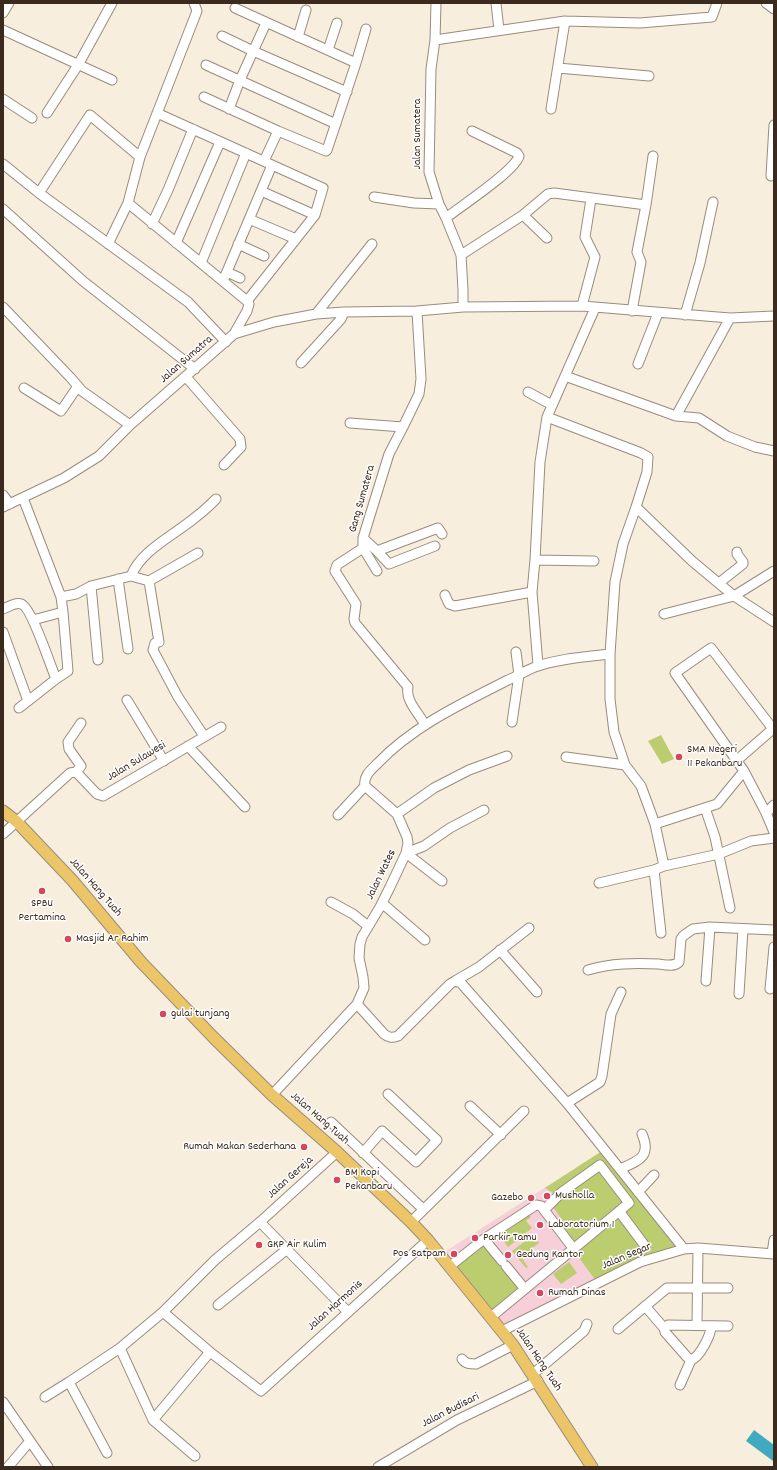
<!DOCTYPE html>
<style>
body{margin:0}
#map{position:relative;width:777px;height:1470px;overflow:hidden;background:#f7eedd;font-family:Dekko,sans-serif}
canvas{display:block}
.frame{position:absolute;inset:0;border:4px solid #3b2a1e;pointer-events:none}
</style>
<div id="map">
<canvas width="777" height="1470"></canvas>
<div class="frame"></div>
</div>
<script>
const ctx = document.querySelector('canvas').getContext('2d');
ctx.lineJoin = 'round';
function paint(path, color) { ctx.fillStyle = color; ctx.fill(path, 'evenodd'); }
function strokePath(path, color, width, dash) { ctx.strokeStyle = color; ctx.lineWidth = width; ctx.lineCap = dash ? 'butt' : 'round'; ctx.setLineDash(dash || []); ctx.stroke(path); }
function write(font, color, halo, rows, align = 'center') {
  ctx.font = font + ' Dekko,sans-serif'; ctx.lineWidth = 3; ctx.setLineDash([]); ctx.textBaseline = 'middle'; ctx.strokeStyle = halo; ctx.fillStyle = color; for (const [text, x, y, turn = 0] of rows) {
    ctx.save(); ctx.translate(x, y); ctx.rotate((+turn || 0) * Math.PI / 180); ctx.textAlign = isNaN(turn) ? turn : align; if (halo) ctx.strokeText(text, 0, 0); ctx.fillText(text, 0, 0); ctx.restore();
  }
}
paint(new Path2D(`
 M602 1151 681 1248 503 1328 443 1253Z`), '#f6cfd8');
paint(new Path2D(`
 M661 735 674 759 662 764 648 741Z
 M602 1151 681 1248 596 1281 557 1228 564 1223 553 1207 558 1196 545 1188Z
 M527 1212 531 1217 526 1221 532 1228 508 1247 500 1236 499 1233Z
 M532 1236 539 1243 521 1257 528 1267 526 1268 512 1251Z
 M484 1239 524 1288 493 1315 452 1264Z
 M569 1262 577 1273 561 1284 553 1274Z`), '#bccd70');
paint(new Path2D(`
 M754 1430 774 1445 773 1461 746 1441Z`), '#40aac0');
const minor = new Path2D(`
 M436 3 435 40 431 69 429 172 439 204 446 218 461 255 463 290V307
 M496 3 499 30
 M766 3 774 9
 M235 8 356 63
 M3 13 9 3
 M3 30 112 80
 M222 36 253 51 347 92
 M298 37 306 10
 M435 40 565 21 640 23 712 17 717 3
 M328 50 337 23
 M206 65 336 124
 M558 68 649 76
 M204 97 278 131 326 151 327 150 356 63 366 29
 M3 99 32 118
 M229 109 240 80 266 23
 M551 109 565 21
 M47 113 78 65 112 3
 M157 113 323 188 315 215 247 301
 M264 161 278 131
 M3 164 39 193 188 302 226 342
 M771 176 774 125
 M261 191 315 215
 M39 193 90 115 140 157
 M374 197 414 203 439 204
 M128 203 247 301 249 304 247 311 234 334
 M3 209 83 281 195 369
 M523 215 547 238
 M446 218C461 206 515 171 519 156L517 153 472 131
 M249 219 296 239
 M152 224 168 190 193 129
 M176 243 220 142
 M108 244 128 203 140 157 197 11 194 3
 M238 244 264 256
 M461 255 523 215 548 194 554 193 646 205
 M201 263 246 153
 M227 272 240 278
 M223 281 272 165
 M582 306 595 257 585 237 591 199
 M3 307 70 377 82 391 130 425
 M632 311 641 262 637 252 646 205 653 156
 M316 314 372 244
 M685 315 700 263 713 202
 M301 363 341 319 344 312
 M638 364 658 313
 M565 376 676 416 699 418 727 436 755 447 774 451
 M186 377 240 439 241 447 224 465
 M24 388 61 411 78 386
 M528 392 552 405
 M676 416 730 318
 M547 417 641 453 648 457 647 472 636 507 692 561 734 596 774 622
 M350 423 403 427
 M3 495 10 504
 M23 498 61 597 76 594 91 586 131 576 149 581 198 553
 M3 507 64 478 99 456 130 425 234 334 274 322 316 314 344 312 417 311 463 307 582 306 730 318 774 316
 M636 507 623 544 615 582 610 654V699L614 732 625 765 641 786 655 824 664 866
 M363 538 377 551 389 564 435 546
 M363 548 377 571
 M377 551 438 528 442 534
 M535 560 594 561
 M131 576C142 549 175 535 197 516 204 511 210 505 216 499
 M118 579 128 649
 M149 581 159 642 155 643 153 650 178 697 204 736
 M719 583 743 564V562L737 554V552
 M91 586 98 660
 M445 595 449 604 455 606 532 592
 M3 609C8 607 16 602 21 604 31 606 51 667 56 679
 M664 614 734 596 774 571
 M33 620 63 612
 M3 632 28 701 56 679 68 671 63 612 61 597
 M538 665 532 592 535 560 540 462 547 417 595 308
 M408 687 355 623 354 619 356 604 335 571 337 565 340 563 363 548V538L389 454 403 427 419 394 421 379 417 311
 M408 687C405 701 419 713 425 725
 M127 700 164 761
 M19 708 28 701
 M512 722 519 675 516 652
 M773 729 711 648 675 673 744 771 766 813 774 832
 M188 746 245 807
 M566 757 625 765
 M736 761 774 728
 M76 772 81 766 69 749 68 742 81 723
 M705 808 715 837 730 908
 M766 813 774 805
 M397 814 434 788 469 770 507 756
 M338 815 365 786
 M655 824 717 804 744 771
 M3 834 70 773 76 772 97 794 103 796 221 727
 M406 853 424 846 450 828 484 810
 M406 853 442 881
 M654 870 661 933
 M599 883 654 870 664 866 719 854 751 841 774 838
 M331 902 353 914 368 926
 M382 903 425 940
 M500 950 537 992
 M588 970C611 963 635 963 659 964 666 965 674 967 679 962L681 939 683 936 693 929 710 927 774 930
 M455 981 479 967 529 928
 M706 981 710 927
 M770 989 774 947
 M739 994 743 929
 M357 1004 384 1034C389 1038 392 1038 398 1036L450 984 455 981 461 983 567 1103 684 1249
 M272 1095 357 1004 364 988 363 977 359 958 360 944 362 937 380 907 390 887 406 853 408 843 407 837 397 814 365 786C363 776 371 770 378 763 413 726 463 703 508 680 518 676 528 669 538 666 562 658 586 657 610 654
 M567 1103 600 1082 602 1076 611 1014 621 992
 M470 1106 501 1135
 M331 1122 423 1209
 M363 1153 382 1131 416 1162 437 1140 388 1094
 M620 1169C638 1161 652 1157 642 1134
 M638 1192 654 1175
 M619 1211 645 1246
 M260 1222 348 1312
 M411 1222 524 1111
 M484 1239 502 1261
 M772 1253 774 1240
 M450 1266 484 1239 536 1205 541 1206 573 1248
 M506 1266 524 1288
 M218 1305 286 1250
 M645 1306 664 1328 665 1332 687 1357 691 1360
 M163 1312 215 1260 260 1222 337 1152
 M491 1317 629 1203 600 1165 562 1192 544 1210
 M697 1325 698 1248
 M664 1328 668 1325 728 1326
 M618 1329 667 1288H728
 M502 1331 640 1262 684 1249 698 1248 774 1254
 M120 1348 153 1420 210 1352
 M462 1359C466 1364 470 1364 476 1364L513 1345
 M533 1374 584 1331 587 1324
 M680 1385 691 1360C700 1357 711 1335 711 1326
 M45 1397 69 1382
 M3 1402 48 1467
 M153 1420 195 1456
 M107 1453 69 1382 120 1348 163 1312 210 1352 261 1391 428 1240
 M8 1467 30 1441
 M378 1467 457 1420 538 1381`);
const major = new Path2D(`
 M3 811 16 821 72 880 141 962 214 1038 272 1095 337 1152 411 1222 428 1240 513 1345 592 1467`);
strokePath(minor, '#998c7e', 11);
strokePath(major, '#998c7e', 13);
strokePath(minor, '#fff', 9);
strokePath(major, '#edc569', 11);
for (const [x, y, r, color] of [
 [679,757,4,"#d1495b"],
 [42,891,4,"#d1495b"],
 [68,939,4,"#d1495b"],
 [163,1014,4,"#d1495b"],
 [304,1147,4,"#d1495b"],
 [337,1180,4,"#d1495b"],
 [547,1196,4,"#d1495b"],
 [531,1198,4,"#d1495b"],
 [540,1225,4,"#d1495b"],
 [475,1238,4,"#d1495b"],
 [259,1245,4,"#d1495b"],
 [454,1254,4,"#d1495b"],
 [508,1255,4,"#d1495b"],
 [540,1293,4,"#d1495b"]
]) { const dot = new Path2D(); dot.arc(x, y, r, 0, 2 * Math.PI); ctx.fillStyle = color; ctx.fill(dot); strokePath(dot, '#fff', 1.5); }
write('12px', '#3b2a1e', '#fff', [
 ["Jalan Sumatera",418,134,-90],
 ["Jalan Sumatra",187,360,-41],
 ["Gang Sumatera",363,499,-74],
 ["Jalan Sulawesi",137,762,-31],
 ["Jalan Wates",382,875,-64],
 ["Jalan Hang Tuah",95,888,49],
 ["Jalan Hang Tuah",319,1119,41],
 ["Jalan Gereja",291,1178,-42],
 ["Jalan Segar",627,1257,-23],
 ["Jalan Harmonis",336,1306,-42],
 ["Jalan Hang Tuah",538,1360,56],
 ["Jalan Budisari",451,1411,-27]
]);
write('12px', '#3b2a1e', '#fff', [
 ["SMA Negeri",687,750],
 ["11 Pekanbaru",687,764],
 ["SPBU",42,904,"center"],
 ["Pertamina",42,918,"center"],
 ["Masjid Ar Rahim",76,939],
 ["gulai tunjang",171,1014],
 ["Rumah Makan Sederhana",296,1147,"right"],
 ["BM Kopi",345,1173],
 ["Pekanbaru",345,1187],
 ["Musholla",555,1196],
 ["Gazebo",523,1198,"right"],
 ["Laboratorium 1",548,1225],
 ["Parkir Tamu",483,1238],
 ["GKP Air Kulim",267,1245],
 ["Pos Satpam",446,1254,"right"],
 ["Gedung Kantor",516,1255],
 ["Rumah Dinas",548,1293]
], 'left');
</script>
